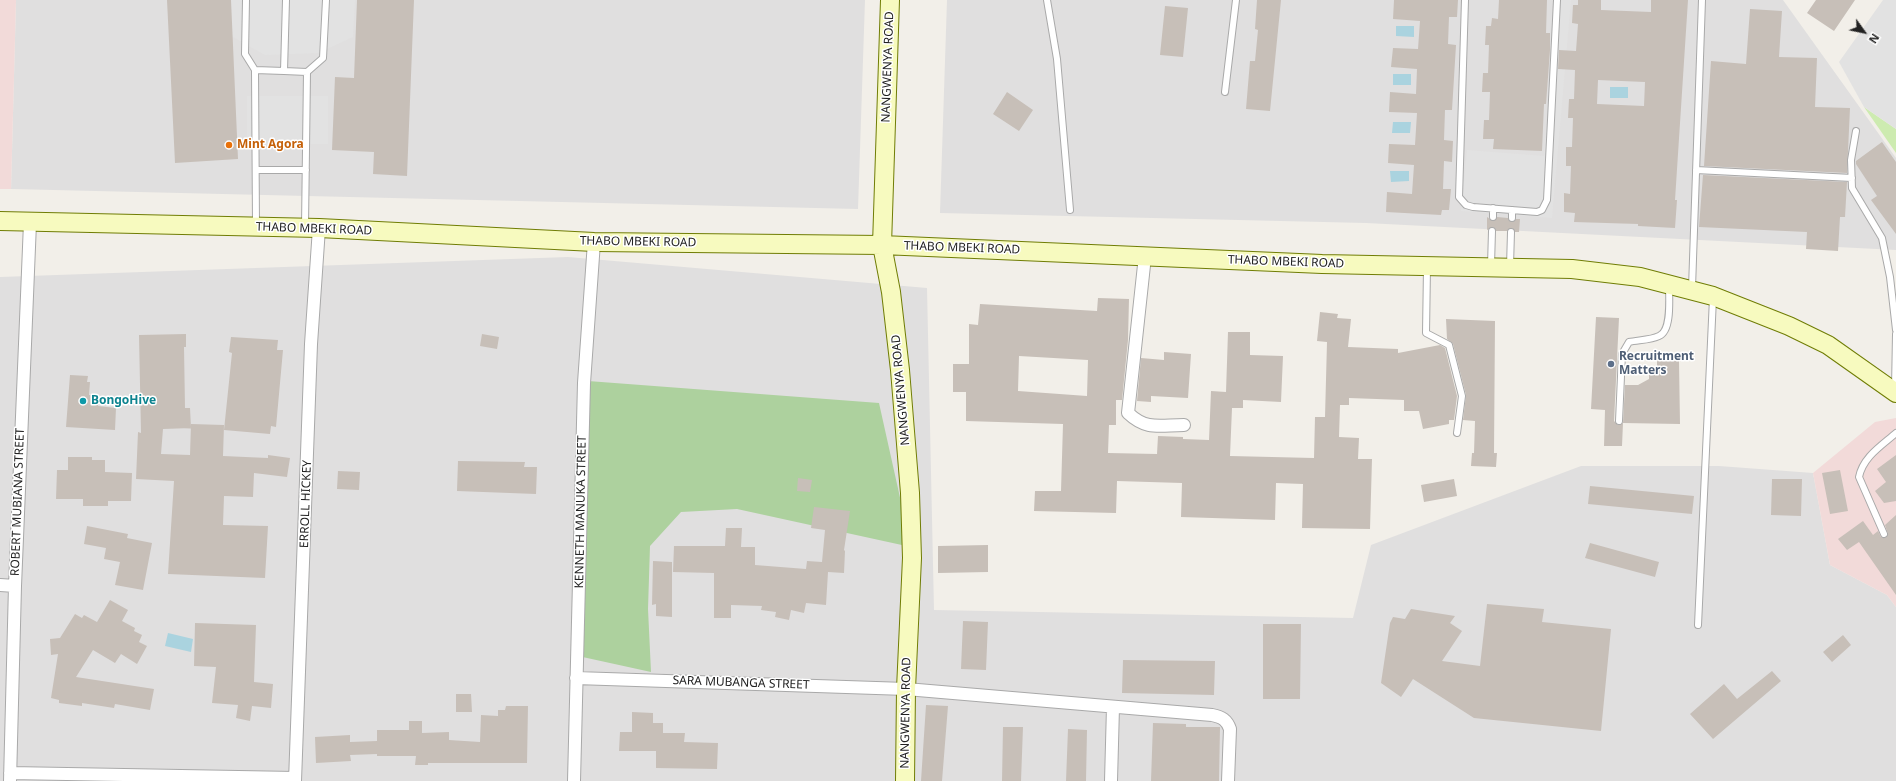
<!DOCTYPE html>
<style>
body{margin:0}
#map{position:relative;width:1896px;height:781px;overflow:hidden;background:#f2efe9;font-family:"Noto Sans",sans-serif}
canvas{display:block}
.north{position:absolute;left:1844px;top:12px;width:40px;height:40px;-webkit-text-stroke:3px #fff;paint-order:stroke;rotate:123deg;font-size:11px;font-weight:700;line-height:16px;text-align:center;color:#222}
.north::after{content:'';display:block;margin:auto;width:14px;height:18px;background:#222;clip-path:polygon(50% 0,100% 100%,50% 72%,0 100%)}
</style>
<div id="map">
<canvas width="1896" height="781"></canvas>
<div class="north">N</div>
</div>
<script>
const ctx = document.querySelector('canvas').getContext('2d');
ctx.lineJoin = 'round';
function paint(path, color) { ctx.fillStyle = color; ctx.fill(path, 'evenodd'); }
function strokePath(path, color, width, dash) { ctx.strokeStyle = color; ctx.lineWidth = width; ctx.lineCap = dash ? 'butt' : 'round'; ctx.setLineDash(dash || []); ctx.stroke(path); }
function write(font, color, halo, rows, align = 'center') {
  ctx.font = font + ' "Noto Sans",sans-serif'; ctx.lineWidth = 3; ctx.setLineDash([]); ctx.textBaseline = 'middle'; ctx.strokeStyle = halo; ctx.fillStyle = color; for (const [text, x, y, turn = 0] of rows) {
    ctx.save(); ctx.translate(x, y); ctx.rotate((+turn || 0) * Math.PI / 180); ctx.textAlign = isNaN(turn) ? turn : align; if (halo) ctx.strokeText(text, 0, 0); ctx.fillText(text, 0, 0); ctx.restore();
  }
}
paint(new Path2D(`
 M16 0H865L858 209 11 189Z
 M947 0H1783L1896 158V250L1366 223 940 213Z
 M568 257 927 288 934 610 1353 618 1371 545 1581 466H1719L1813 473 1830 565 1887 595 1896 607V781H0V277Z`), '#e0dfdf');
paint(new Path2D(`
 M0 0H16L11 189H0Z
 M1896 418V607L1887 595 1830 565 1813 473 1875 422Z`), '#f2dad9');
paint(new Path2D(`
 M1864 107 1896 129V153Z`), '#cdebb0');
paint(new Path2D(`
 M588 381 879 403 911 547 737 509 681 512 650 546 648 609 651 672 578 656Z`), '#add19e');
paint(new Path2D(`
 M226 0H355L353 37 318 53 265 55 224 32Z
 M1558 0H1571L1552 218 1461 211 1467 150 1544 156Z
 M1883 0H1896V129L1864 107 1839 62Z
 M247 96H328V144H247Z`), '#e2e2e2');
paint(new Path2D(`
 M1396 26H1414V37L1396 36Z
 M1393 74H1411V85H1393Z
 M1610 87H1628V98H1610Z
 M1393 122H1411L1410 133H1392Z
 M1390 171H1409V181L1391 182Z
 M168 633 193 639 191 652 165 646Z`), '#aad3df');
paint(new Path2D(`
 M167 0H231L238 159 175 163Z
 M357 0H414L407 176 373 174 374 152 332 150 335 77 354 78Z
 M1257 0H1281L1270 111 1246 109 1250 61H1255L1258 30 1255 29Z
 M1394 0H1458L1457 17H1449L1448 44 1456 45 1452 110H1445L1444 140 1453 141 1452 162 1444 161 1443 189H1451L1449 210H1442L1441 215 1386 212 1387 192 1412 194 1414 165 1388 163 1389 144 1415 145 1417 113 1389 112 1390 92 1416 94 1417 69 1391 67 1393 48 1418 49 1420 21 1393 19Z
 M1499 0H1547L1546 33H1550V50L1546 104H1544L1542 151 1493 149 1494 139H1483L1484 120H1489L1490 92H1482L1483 73H1488L1489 45H1485L1486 26H1491L1492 18 1498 19Z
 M1578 0H1601V10L1651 12V0H1688L1675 200H1677L1675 228 1638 226V224L1574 222 1575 213 1564 212V193L1570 194 1571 166H1566V147H1572L1573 118H1568L1569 99H1574L1575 70 1558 69 1559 50 1576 51 1578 24 1572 23 1573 5H1578ZM1598 80 1645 82 1644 106 1597 104Z
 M1816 0H1855L1834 31 1807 13Z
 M1165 6 1188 8 1183 57 1160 55Z
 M1750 9 1782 11 1779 57 1817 58 1815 107 1850 108 1847 173 1704 166 1711 61 1746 64Z
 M1007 92 1033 110 1019 131 993 114Z
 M1882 142 1896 162V234L1871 200 1877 196 1856 164V161Z
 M1703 175 1847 182 1845 217H1840L1838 251 1806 249 1807 232 1699 227Z
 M1487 217 1493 221 1497 217 1508 218 1512 222 1516 219H1520L1519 232H1515L1512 228 1507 231H1496L1493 227 1487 230Z
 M1098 298 1129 299 1128 340 1122 400H1116V425H1109L1108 453 1157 454 1158 436 1183 437V439L1209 440 1211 391 1226 392 1228 332H1250V355L1283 356 1281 402 1243 400V408H1232L1230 456 1314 458 1315 417H1325L1327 342 1317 341 1320 312 1338 314 1337 318 1351 319 1348 347 1398 349V353L1440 345 1445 348 1457 396 1454 420H1449V424L1423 429 1419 411H1404V400L1349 398V405H1340L1339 437 1359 438 1358 459H1372L1370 529 1302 528 1303 484 1276 483 1275 520 1181 517 1182 483 1117 481 1116 513 1034 511 1035 491H1061L1063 424 966 421V392H953V364H969V324L978 325 980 304 1097 311ZM1019 356 1088 360 1087 396 1018 391Z
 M1596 317 1619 318 1614 421 1618 425 1623 423 1622 446H1604L1605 410 1591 409Z
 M1446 319 1495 321 1494 453H1497L1496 467 1471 466 1472 453H1474L1475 421 1463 420 1466 395 1453 344 1447 339Z
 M186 334V347H184L185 408H190L191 428 163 429 161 454 190 455 191 424 224 425 223 456 268 458V455L290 458 287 477 254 473 253 497 224 496 223 525 268 526 265 578 168 574 174 481 136 479 138 432 141 433 139 335Z
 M482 334 499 337 497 349 480 346Z
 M231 337 278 340 277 350H283L276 427 271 426 270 434 224 430 232 353 229 352Z
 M1164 352 1191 354 1188 398 1151 396V402L1137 401 1141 358 1164 360Z
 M1657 360 1679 361 1680 424 1623 423 1625 385H1638L1649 379V370H1657Z
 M70 375 88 376 87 382H90L89 395 99 396 98 406 116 408 115 430 66 427Z
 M1896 455V501L1884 503 1875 491 1886 482 1877 469Z
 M68 457H92V460H105V472L132 473 131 501H108V506H83V499H56L57 470H68Z
 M458 461 525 462 524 467H537L536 494 457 491Z
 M1840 470 1848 511 1830 514 1822 473Z
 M338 471 360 472 359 490 337 489Z
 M798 478 812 480 810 492 797 491Z
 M1454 479 1457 496 1424 502 1421 485Z
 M1772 479H1802L1801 516 1771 515Z
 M1590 486 1694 496 1692 514 1588 504Z
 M814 507 850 511 844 550 845 551 844 573 828 572 826 605 806 603 804 613 791 610 789 620 775 617 776 612 761 610 762 606 731 605V618H714V573L673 572 674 546H725L726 528H742L741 547H755V565L806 569 807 561 822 562 825 530 811 528Z
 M1896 515V595L1859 542 1847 550 1838 539 1863 521 1873 535 1878 531 1881 537 1885 538 1888 534 1885 525Z
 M87 526 128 534 127 538 152 543 143 590 115 585 120 562 104 559 106 548 84 544Z
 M1590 543 1659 562 1655 577 1585 558Z
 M988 545V572L938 573V546Z
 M653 561 672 562V617L656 616V604L652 605Z
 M110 600 128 610 122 621 135 628 134 631 142 635 139 642 147 646 137 664 121 654 115 663 93 650 76 677 154 689 150 710 115 704 114 708 82 703V706L59 703V700L51 698 58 654 51 655 50 639 60 638 75 614 82 618 84 615 97 622Z
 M1487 604 1544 609 1542 622 1611 629 1601 731 1474 718 1413 679 1401 697 1381 683 1390 623 1393 617 1405 619 1411 609 1455 616 1450 623 1462 631 1442 661 1480 666Z
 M963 621 988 622 986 670 961 669Z
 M195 623 256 625 254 682 273 684 271 708 252 706 250 721 236 718 238 705 212 703 216 667 194 666Z
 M1263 624H1301L1300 699H1263Z
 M1843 635 1851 645 1832 662 1823 652Z
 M1123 660 1215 661 1214 695 1122 693Z
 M1772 671 1781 681 1713 739 1690 714 1724 684 1737 699Z
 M456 694H471L472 712H456Z
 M926 705 948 706 942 781H921Z
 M506 706H528L527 763H428V765H415L416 756H377V754L350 755 351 761 316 763 315 737 350 735V742L377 741V730H409V721H422V733L449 732V740L480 742 481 715 498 716V710H505Z
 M632 712 653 713V723H663V733H685L684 742 718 743 717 769 656 768V751H619L620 732H632Z
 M1153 723 1186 724V727H1220L1219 781H1151Z
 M1003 727H1023L1021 781H1002Z
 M1068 729 1087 730 1086 781H1066Z`), '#c7bfb8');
const lane = new Path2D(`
 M246 0 245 54 255 70 256 226
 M1047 0 1057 59 1070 210
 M1465 0 1459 197 1466 205 1473 207 1537 212 1542 210 1547 200 1557 0
 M255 70 284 71 286 0
 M284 71 307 72
 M1225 92 1236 0
 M1856 131 1851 160 1852 188 1882 238 1890 277 1896 330
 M256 170H306
 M1696 170 1852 178
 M1493 217V208
 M1512 218V210
 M305 226 307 72 323 58 326 0
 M1491 265 1492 231
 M1510 266 1511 232
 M1427 268 1426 333 1449 345 1462 396 1457 433
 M1692 288 1702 0
 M1895 388 1896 334
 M1619 421 1622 354 1629 342C1638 340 1651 340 1659 336 1672 331 1669 298 1669 286
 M1884 534 1859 477C1863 457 1881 446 1896 433
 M1698 625 1713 298`);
const street = new Path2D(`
 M1145 256 1128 413C1147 431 1160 425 1184 425
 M0 585 15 586
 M576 678 906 689 1212 715C1222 717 1227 720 1230 729L1228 781
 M10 773 295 778
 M10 781 15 586 30 223
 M295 781 311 344 319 228
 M574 781 584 383 594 242
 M1111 781 1113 707`);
const secondary = new Path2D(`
 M890 0 882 245 891 292 900 370 910 493 912 558 906 689 905 781
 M0 221 319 228 594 242 882 245 1322 264 1572 269 1640 277 1713 296 1789 326 1828 345 1896 393`);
strokePath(lane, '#a9a9a9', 8);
strokePath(street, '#a9a9a9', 14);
strokePath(secondary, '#707d05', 20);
strokePath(lane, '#fff', 6);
strokePath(street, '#fff', 12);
strokePath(secondary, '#f7fabf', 18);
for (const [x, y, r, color] of [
 [229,145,4,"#e8710a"],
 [1611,364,4,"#5c6f8a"],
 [83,401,4,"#0f9aa8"]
]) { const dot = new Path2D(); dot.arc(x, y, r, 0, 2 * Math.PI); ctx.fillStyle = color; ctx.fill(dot); strokePath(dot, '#fff', 1.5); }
write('12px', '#222', '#fff', [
 ["NANGWENYA ROAD",888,67,-88],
 ["THABO MBEKI ROAD",314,229,2],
 ["THABO MBEKI ROAD",638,242,1],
 ["THABO MBEKI ROAD",962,248,2],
 ["THABO MBEKI ROAD",1286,262,2],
 ["NANGWENYA ROAD",901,390,-95],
 ["ROBERT MUBIANA STREET",18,502,-88],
 ["ERROLL HICKEY",306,504,-88],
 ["KENNETH MANUKA STREET",581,512,-89],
 ["SARA MUBANGA STREET",741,683,2],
 ["NANGWENYA ROAD",906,713,-89]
]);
write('bold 12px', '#c56008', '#fff', [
 ["Mint Agora",237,145]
], 'left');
write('bold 12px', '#4e5e75', '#fff', [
 ["Recruitment",1619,357],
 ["Matters",1619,371]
], 'left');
write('bold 12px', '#0d838f', '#fff', [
 ["BongoHive",91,401]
], 'left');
</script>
